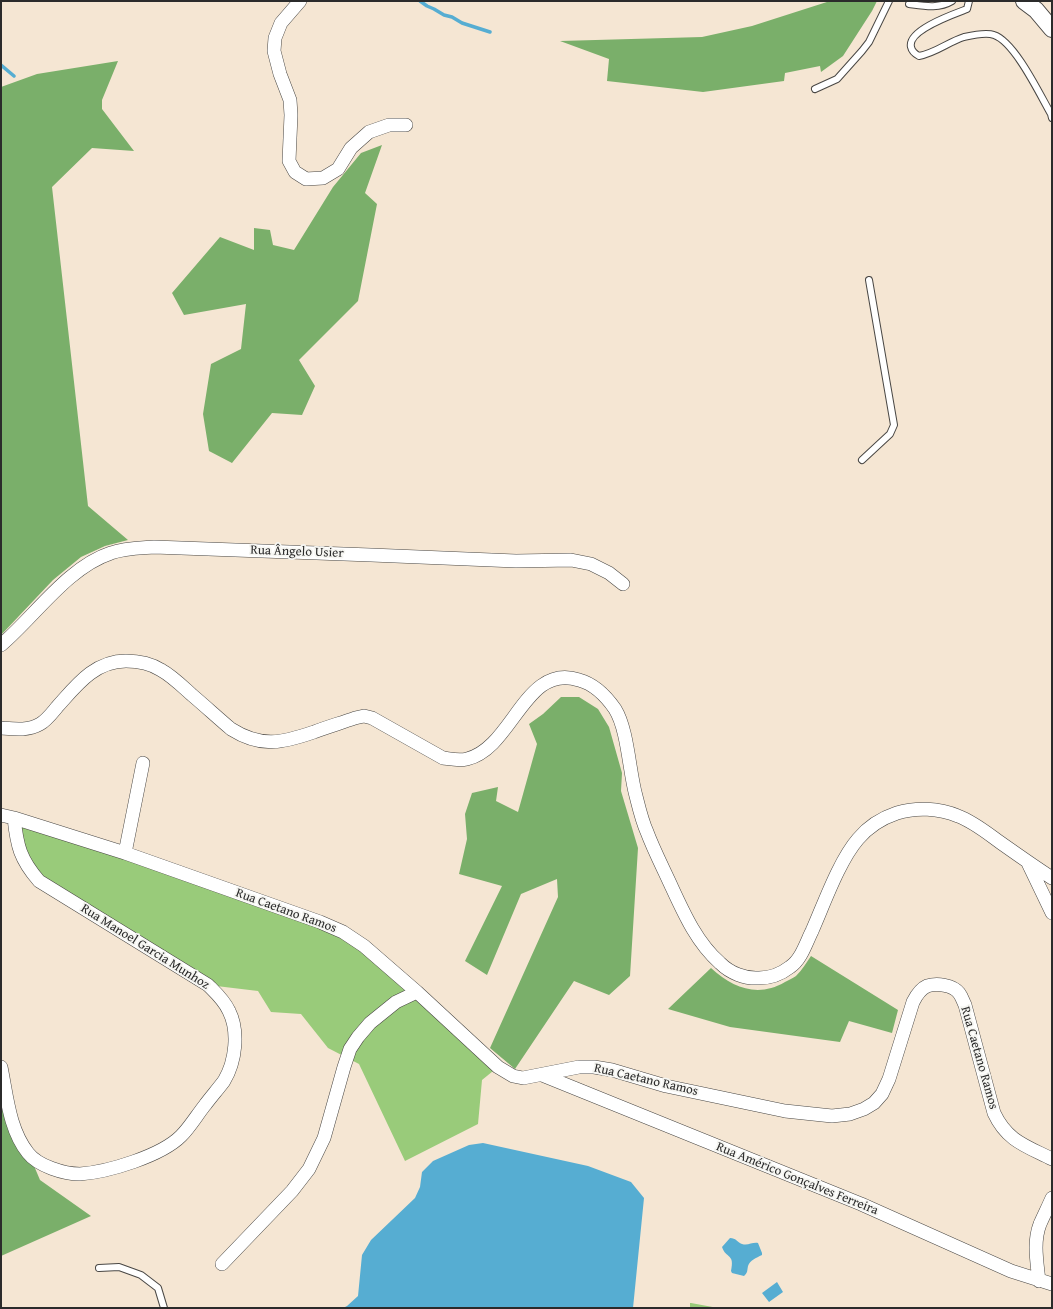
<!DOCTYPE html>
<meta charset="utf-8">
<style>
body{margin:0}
#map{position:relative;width:1053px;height:1309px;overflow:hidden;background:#f5e6d3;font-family:"Gentium Book Plus",serif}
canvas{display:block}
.frame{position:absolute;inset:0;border:2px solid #2b2b2b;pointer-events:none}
</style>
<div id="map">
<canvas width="1053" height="1309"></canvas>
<div class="frame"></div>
</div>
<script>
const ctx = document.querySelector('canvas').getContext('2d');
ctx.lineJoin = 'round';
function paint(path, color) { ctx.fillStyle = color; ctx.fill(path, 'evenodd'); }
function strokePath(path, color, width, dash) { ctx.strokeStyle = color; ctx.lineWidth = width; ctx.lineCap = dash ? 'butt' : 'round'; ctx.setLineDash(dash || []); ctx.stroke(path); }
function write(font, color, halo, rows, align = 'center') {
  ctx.font = font + ' "Gentium Book Plus",serif'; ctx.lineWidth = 3.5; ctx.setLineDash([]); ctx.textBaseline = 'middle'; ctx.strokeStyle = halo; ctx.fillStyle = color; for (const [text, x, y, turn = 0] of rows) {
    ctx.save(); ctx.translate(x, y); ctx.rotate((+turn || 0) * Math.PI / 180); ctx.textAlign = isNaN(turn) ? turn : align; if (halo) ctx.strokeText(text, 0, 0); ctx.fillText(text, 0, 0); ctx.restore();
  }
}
paint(new Path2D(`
 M14 818 343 932 498 1067 482 1080 478 1124 405 1161 359 1064 328 1048 301 1014 271 1012 258 991 208 985 28 869Z
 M690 1303H691L718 1308H690Z`), '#99cb7a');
paint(new Path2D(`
 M830 1H877L872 11 843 56 821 72 820 66 785 73 784 81 703 92 607 81 609 59 560 41 702 37 752 26Z
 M118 61 102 100V109L134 151 92 148 52 187 88 506 128 540 105 546 81 557 53 580 1 635V87L37 74Z
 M382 145 365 193 377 204 358 301 299 360 315 386 302 415 272 413 232 463 209 451 203 414 211 364 241 349 246 304 184 315 172 293 220 237 254 250V228L270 230 273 245 294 250 333 187 361 153Z
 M561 697H579L598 709 609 727 622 773 621 791 638 848 630 976 609 995 574 981 515 1069 490 1048 558 897 557 879 521 894 487 975 465 961 502 886 459 874 467 839 465 814 472 793 498 787 496 801 518 812 537 744 529 724 543 714Z
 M811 956 898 1010 892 1033 849 1021 840 1042 730 1027 668 1009 711 968C733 988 758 998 785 982 789 980 793 978 796 976 802 970 807 962 811 956Z
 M1 1067 29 1154 40 1180 91 1216 1 1256Z`), '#7aaf6a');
paint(new Path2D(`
 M483 1143 588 1166 631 1182 644 1198 633 1308H343L347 1306 358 1296 362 1255 371 1240 415 1198 420 1187 422 1172 433 1161 469 1145Z
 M730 1238C736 1238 737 1242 742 1244 748 1246 752 1242 758 1243L762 1253V1255C756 1258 750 1260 748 1266 747 1271 748 1272 744 1276L732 1273 731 1271C735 1253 726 1259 722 1247Z
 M777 1282 783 1292 769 1302 762 1293Z`), '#56add2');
strokePath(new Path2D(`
 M420 1 427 6 434 9 444 15 452 17 462 23 490 32
 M1 65 14 76`), '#56add2', 3.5);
const service = new Path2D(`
 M969 1 967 9C954 14 907 30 911 47 912 52 915 54 919 56 936 53 948 42 964 37 973 35 986 32 994 35 1015 42 1040 95 1051 114L1052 118
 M909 4C924 6 939 9 952 1
 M815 89 837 79 862 51 869 42 889 1
 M862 460 890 434 894 425 869 280
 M99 1268 119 1267 141 1275 158 1288 164 1308`);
const minor = new Path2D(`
 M300 1 281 23 275 38 274 51 280 74 290 100 291 115 289 161 295 172 306 179 323 178 338 169 351 148 369 132 389 125H406
 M1 645C35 616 68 567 111 553 124 548 140 548 154 547L371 555 516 561 571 560 591 564 609 573 623 584
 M1 728C14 729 28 731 40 724 47 720 52 713 57 707 76 686 94 661 126 661 138 661 150 663 161 670 172 676 182 686 192 695 205 706 218 718 231 729 261 748 282 743 314 732 327 727 341 723 355 718L364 716 372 718 443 758C451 759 459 761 467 759 513 748 525 662 579 680 594 684 606 696 615 709 628 730 629 771 636 796 639 808 642 821 647 832 653 848 661 864 668 879 682 909 695 941 720 963 730 973 745 979 759 978 770 978 781 974 790 967 801 960 806 943 812 931 824 904 839 861 858 839 868 827 882 818 897 813 916 807 939 808 958 816 974 822 987 833 1001 843 1018 855 1035 867 1052 878
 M1 815 14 818 125 853 320 922 343 932 364 946 417 992 498 1067 513 1076 523 1078 579 1067H594L612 1070 666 1086 785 1111 832 1116 850 1114 864 1109 874 1103 882 1094 889 1079 913 1002C916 996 920 989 927 986 937 983 953 985 959 993 962 997 963 1001 965 1005L994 1113C1007 1141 1026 1146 1052 1159
 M125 853 143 763
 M1028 863 1052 913
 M1 1067C7 1096 9 1129 28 1153 38 1166 64 1174 80 1174 108 1172 161 1156 181 1136 190 1127 197 1115 205 1105 211 1097 218 1089 224 1081 236 1061 239 1031 229 1011 224 1000 216 993 208 985L39 881C20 859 17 846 14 818
 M542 1075 861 1204 1011 1271 1052 1284
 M222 1264 292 1191 309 1169 324 1138 344 1067 350 1049 358 1037 370 1023 396 1002 417 992
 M1039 1281C1037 1262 1033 1242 1040 1224 1044 1215 1048 1207 1052 1198`);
const tertiary = new Path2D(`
 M1024 1 1036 10 1052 29`);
strokePath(service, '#494744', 8);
strokePath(minor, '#494744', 14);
strokePath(tertiary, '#494744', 18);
strokePath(service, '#fff', 6);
strokePath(minor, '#fff', 13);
strokePath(tertiary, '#fff', 16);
write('13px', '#2b2b2b', '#f6f6f2', [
 ["Rua Ângelo Usier",297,552,2],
 ["Rua Caetano Ramos",286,911,20],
 ["Rua Manoel Garcia Munhoz",145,947,32],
 ["Rua Caetano Ramos",979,1058,74],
 ["Rua Caetano Ramos",646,1080,13],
 ["Rua Américo Gonçalves Ferreira",797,1179,22]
]);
</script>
